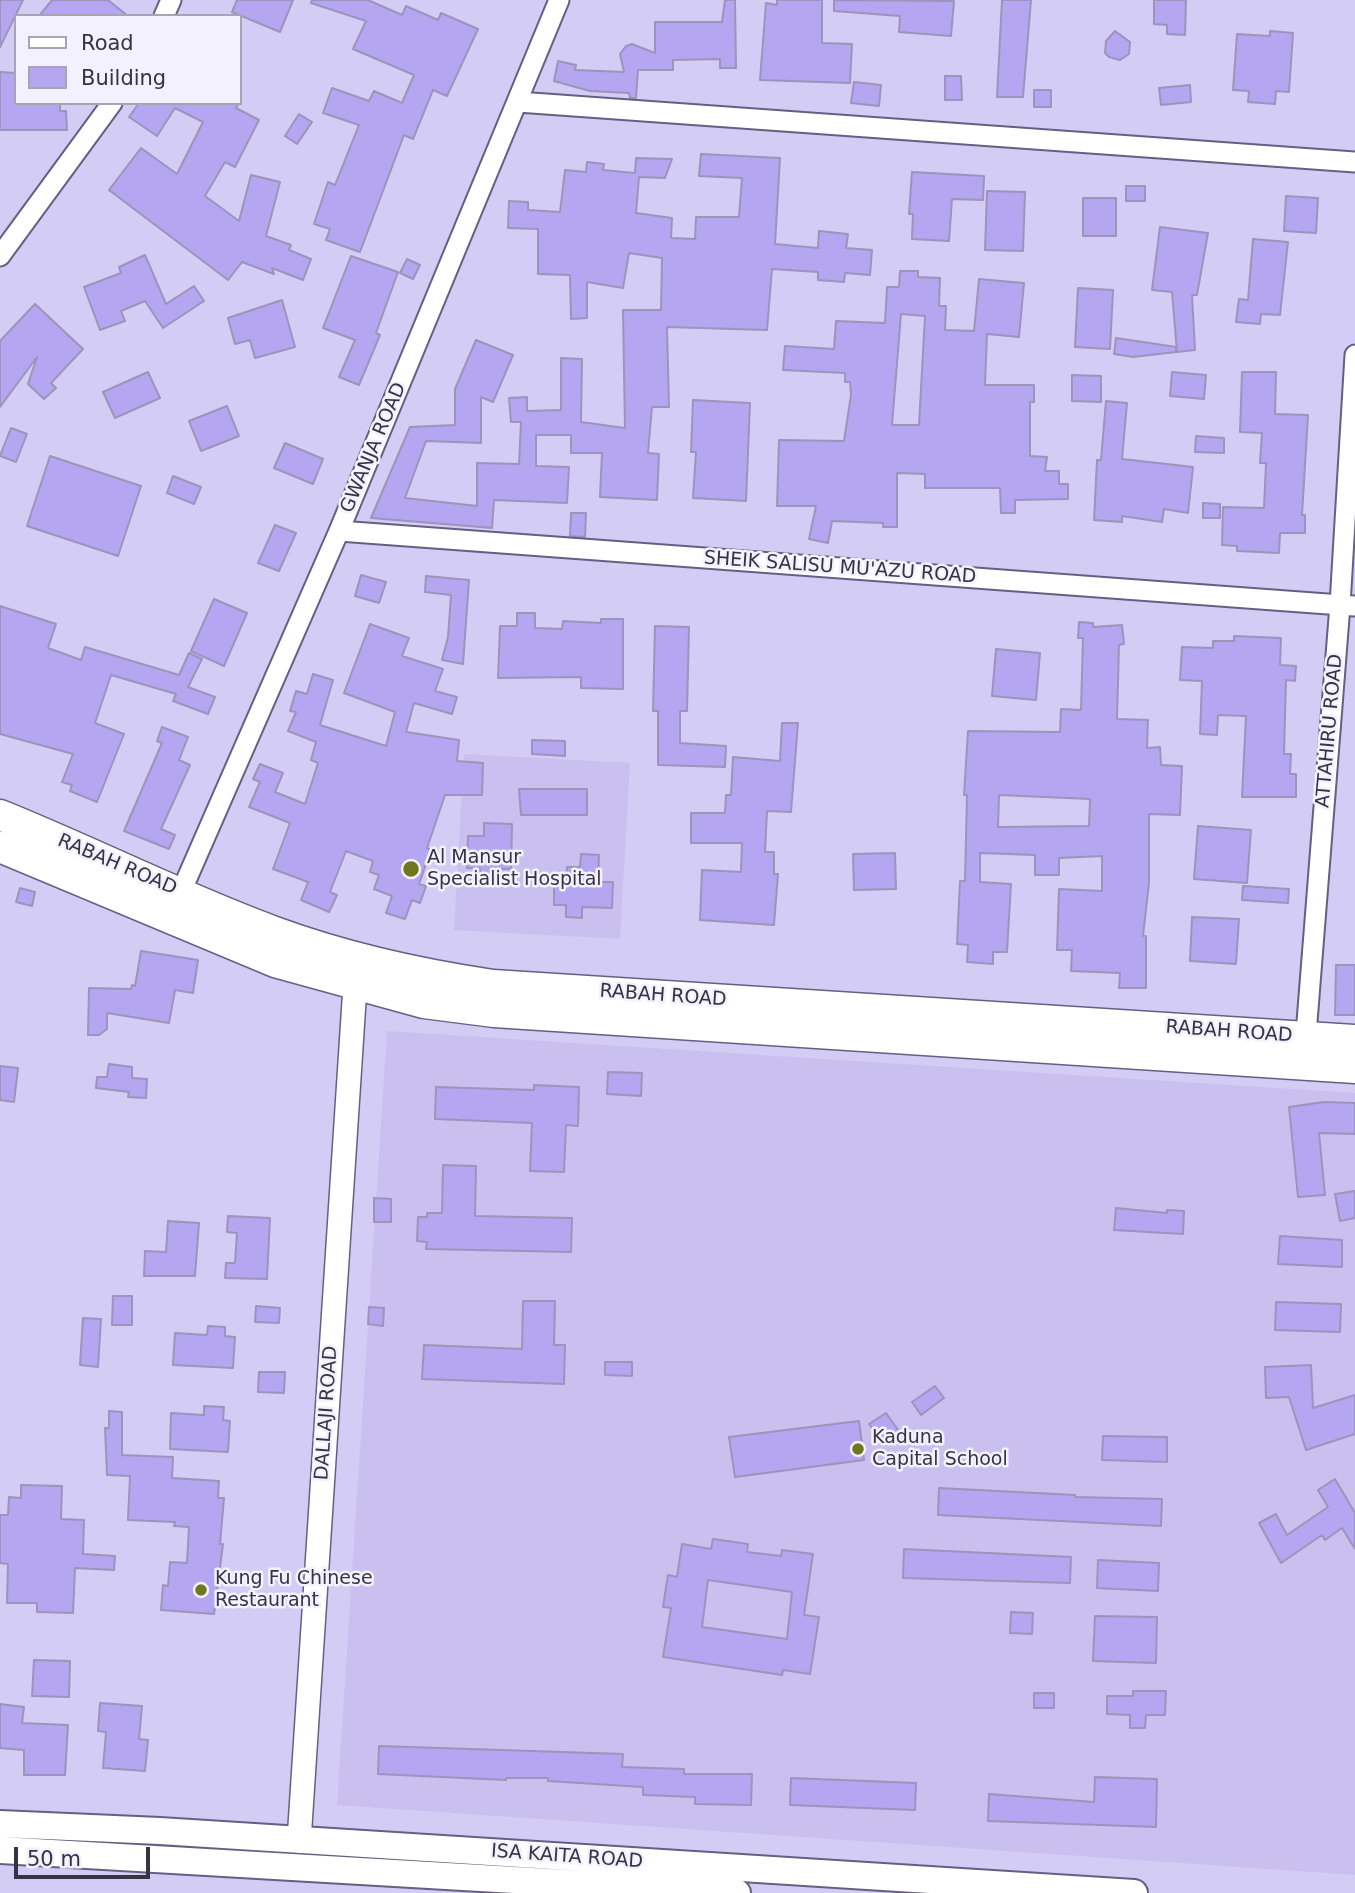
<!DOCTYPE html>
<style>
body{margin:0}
#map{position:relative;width:1355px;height:1893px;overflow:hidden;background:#d3ccf5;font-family:"DejaVu Sans",sans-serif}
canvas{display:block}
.legend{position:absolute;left:14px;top:14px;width:228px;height:91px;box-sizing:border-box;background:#f3f1fe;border:2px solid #a7a5b3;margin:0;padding:9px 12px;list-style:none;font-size:21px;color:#363343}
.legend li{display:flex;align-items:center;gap:14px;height:35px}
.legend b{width:35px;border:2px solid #a7a5b3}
.scale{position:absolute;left:14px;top:1847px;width:136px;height:32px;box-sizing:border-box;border:4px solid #363343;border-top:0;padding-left:9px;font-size:21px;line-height:24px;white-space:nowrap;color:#363343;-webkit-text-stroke:5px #f3f1fe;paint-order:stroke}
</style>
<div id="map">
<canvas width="1355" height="1893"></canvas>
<ul class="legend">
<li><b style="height:9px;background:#fff"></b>Road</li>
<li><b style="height:19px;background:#b5a6f1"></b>Building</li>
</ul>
<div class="scale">50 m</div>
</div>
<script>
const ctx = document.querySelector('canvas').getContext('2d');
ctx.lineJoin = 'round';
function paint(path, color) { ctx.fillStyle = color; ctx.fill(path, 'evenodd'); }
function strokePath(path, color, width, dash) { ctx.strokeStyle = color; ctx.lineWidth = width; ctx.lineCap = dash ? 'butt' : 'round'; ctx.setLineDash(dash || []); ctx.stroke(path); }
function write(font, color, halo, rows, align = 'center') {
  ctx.font = font + ' "DejaVu Sans",sans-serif'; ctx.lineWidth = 5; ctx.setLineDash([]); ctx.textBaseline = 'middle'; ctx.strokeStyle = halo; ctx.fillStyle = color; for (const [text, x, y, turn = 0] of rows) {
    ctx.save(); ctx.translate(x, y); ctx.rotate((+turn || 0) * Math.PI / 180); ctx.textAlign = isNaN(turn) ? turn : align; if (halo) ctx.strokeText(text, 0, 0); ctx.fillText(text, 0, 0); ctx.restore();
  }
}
paint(new Path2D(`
 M464 754 630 763 620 939 454 930Z
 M387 1031 1355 1093V1875L337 1805Z`), '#c9c0ef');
const building = new Path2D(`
 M0 0H23L0 47Z
 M52 0H108L128 16H39Z
 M237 0H293L280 32 232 12Z
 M312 0H368L402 15 406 6 438 20 441 13 478 29 447 96 433 90 413 139 404 135 360 252 326 240 330 229 314 224 328 182 335 185 359 125 323 113 332 88 369 101 374 91 402 103 414 75 353 49 366 21 311 3Z
 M725 0H735L736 68H720V59L673 60V70H638L636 98H630L629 93 590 91 554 81 558 61 576 65 575 70 624 72 620 54 626 46 632 44 655 53V22H722Z
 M777 0H822V43L852 44 850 83 760 80 766 3 777 5Z
 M834 0 954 1 951 36 899 32 900 16 834 11Z
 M1002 0H1031L1023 97H997Z
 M1154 0H1186L1185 35 1167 34V25L1154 24Z
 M1115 31 1130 42 1129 54 1120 60 1109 57 1105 53 1106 41Z
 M1270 31 1293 33 1289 92 1276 91 1275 104 1248 102 1249 91 1233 90 1237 34 1270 36Z
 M0 72 16 73V103H60V111H66L67 130H0Z
 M945 76H961L962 100H945Z
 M854 82 881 85 879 106 851 103Z
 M1190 85 1191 102 1161 105 1159 88Z
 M1034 90H1051V107H1034Z
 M139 103H239L236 108 259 120 235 167 225 162 205 196 239 221 251 175 280 182 266 236 291 245 289 250 311 259 303 280 272 268 274 274 242 262 228 280 109 190 141 148 177 174 203 122 175 108 157 136 129 117Z
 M299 114 312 122 297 144 285 136Z
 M701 154 780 158 775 244 818 248 819 231 848 234 846 248 872 250 870 275 845 273 844 282 818 280V272L772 269 767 330 667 327 669 407H652L648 453 659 454 657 500 600 497 602 453H571V435H536V466L569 467 567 503 494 500 492 528 371 518 410 427 455 425V389L476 340 513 355 493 402 481 397V443L426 441 405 498 477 506V463L519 464 521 422H511L509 398 527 397V411L561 410V358L582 359 581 422 625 428 623 310H661L662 258 629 253 623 288 587 282V318L571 319 570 275 538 274V229L508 228 509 201 528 202V210L560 212 565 170 586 172 587 162 604 164 603 170 635 173 636 158 672 159 665 178 639 177 636 213 672 218 671 238 695 239 696 217H739L742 178 699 176Z
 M912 172 984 176 983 200 952 199 949 241 912 239 913 214H909Z
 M1126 186H1145V201H1126Z
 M987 191 1025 192 1023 251 985 250Z
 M1286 196 1318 198 1316 233 1284 231Z
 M1083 198H1116V236H1083Z
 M1160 227 1208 233 1197 295H1192L1195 350 1177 352 1172 292 1152 290Z
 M1253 239 1288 242 1280 315 1261 314 1260 324 1236 322 1239 299 1248 300Z
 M145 255 166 304 194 286 204 301 163 328 145 301 121 311 125 321 100 330 84 287 121 273 119 267Z
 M351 256 398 272 376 333 380 335 359 385 339 377 355 340 323 328Z
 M407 259 420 265 413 279 400 273Z
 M900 271H918V277L940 278 939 306H946L945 330 974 331 979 279 1024 283 1019 337 987 334 985 385H1034V402H1030V456L1047 457 1045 471H1059V484H1068V499L1015 500V513H1001L1000 488H925V474L897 473V527H883V523L832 521 828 543 809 539 816 506H777L779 440 844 441 851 395 850 382H845V373L783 370 785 346 834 349 836 321 885 323 887 287H899ZM901 314 925 316 919 425H892Z
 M1078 288 1113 290 1110 349 1075 347Z
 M282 300 295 347 255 358 250 340 235 344 228 318Z
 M35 304 83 349 51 383 56 388 44 399 28 384 37 357 0 407V341Z
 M1116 338 1176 347V352L1133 357 1114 354Z
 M148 372 160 398 115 418 103 392Z
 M1172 372 1206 375 1204 399 1170 396Z
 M1242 372H1276L1275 414 1308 415 1302 515H1305V533H1280L1279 553 1237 551V546L1222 545 1223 507 1264 508 1266 463H1260L1262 433 1240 432Z
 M1072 375 1101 376V402L1072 401Z
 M693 400 750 403 746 501 693 498 696 452H691Z
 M1106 401 1127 403 1122 459 1193 467 1188 513 1164 509 1162 522 1122 516V522L1094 520 1097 460H1101Z
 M227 406 239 436 201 451 189 421Z
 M11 428 27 434 16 462 0 456Z
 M1196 436 1224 438V453L1195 452Z
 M285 443 323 459 313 484 274 468Z
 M50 456 141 486 118 556 27 526Z
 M173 476 201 487 194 504 167 493Z
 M1203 503 1220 504V518H1203Z
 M571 513H586L585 537 570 536Z
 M275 525 296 533 279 571 258 563Z
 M361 575 386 582 379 603 355 596Z
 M426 576 469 580 463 664 442 660 448 637 451 595 425 592Z
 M214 599 247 613 224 666 191 651Z
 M0 606 56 624 48 648 81 660 85 647 179 675 189 653 202 659 188 687 215 697 208 714 173 701 176 694 111 675 95 723 124 734 97 802 70 791 72 785 62 782 73 754 0 734Z
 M517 613H535V628L562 629 563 621 601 623V619H623V689L581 688V677L498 678 500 626H517Z
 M1079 622 1093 623V627L1122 625 1124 644 1119 645 1117 719 1148 720 1147 748 1160 747 1161 765 1182 766 1180 815 1149 814V883L1143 936H1146V988H1119L1120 973 1071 971 1072 950H1057L1059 889 1102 891V856L1059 858V875H1035V855L980 853V882L1011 884 1007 952H993V964L967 962 968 945 957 944 960 881H965L967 795H964L968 731 1060 732 1061 709 1081 710 1083 638H1078ZM999 795 1090 799 1089 826 998 827Z
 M370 624 409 638 402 656 443 669 435 691 457 697 452 714 414 703 406 732 459 740 457 761 483 763 482 795H445L427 848 431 850 419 884 426 886 420 903 412 900 405 919 386 913 392 896 374 889 379 875 370 872 373 861 346 851 330 892 337 895 329 912 301 900 308 882 273 869 290 823 249 807 260 782 253 779 260 764 283 773 275 792 305 804 318 763 311 760 316 742 288 731 296 712 290 711 296 691 307 694 313 674 333 680 320 725 386 746 395 712 344 693Z
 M655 626 689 627 687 711H680V743L726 746 725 767 658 765V711H653Z
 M1234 636 1281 638 1280 665 1296 666 1295 681 1286 680 1284 754H1291L1290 774H1296V797H1242L1246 716 1218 715 1217 735 1200 734 1202 681 1180 680 1182 647 1213 648V641H1234Z
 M996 649 1040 653 1036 700 992 696Z
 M782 723H798L791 812 767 811 765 852H774V874H778L774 925 700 920 702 870 741 872 742 843H691V813H725L726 795H731L733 757 780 761Z
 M162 727 188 737 179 760 190 765 161 829 175 835 169 849 124 831 162 743 157 741Z
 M532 740 565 741V756L532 754Z
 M519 789H587V815H521Z
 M484 823 512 824 511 869H498V882L479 881 480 869 467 868 468 836H484Z
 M1198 826 1251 830 1247 883 1194 879Z
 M895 853 896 889 854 890 853 854Z
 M581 854 599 855 598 882H613L612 908 582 907V918L566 917V905H554V879L567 880V867H580Z
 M1243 886 1289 889 1288 903 1242 900Z
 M20 888 35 892 32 906 16 902Z
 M1192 917 1239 919 1236 964 1190 961Z
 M141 951 198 960 193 993 175 990 169 1023 107 1013V1029L99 1035H88L89 988 131 989 132 985 135 986Z
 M1336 965H1355V1015H1335Z
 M109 1064 132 1067V1078L147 1079 146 1098 128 1097 129 1092 96 1088 97 1077H107Z
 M0 1066 18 1068 14 1102 0 1100Z
 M608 1072 642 1073 641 1096 607 1094Z
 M534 1085 579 1087 578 1126 566 1125 564 1172 530 1171 532 1123 435 1119 436 1087 534 1090Z
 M1324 1102 1355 1103V1134L1319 1133 1325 1195 1298 1197 1289 1107Z
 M443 1165 476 1166 475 1216 572 1218 571 1252 426 1249 427 1242 417 1241 418 1217H427V1213H442Z
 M1355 1191V1218L1340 1221 1335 1194Z
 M374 1198 391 1199V1222H374Z
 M1116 1208 1167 1213V1210L1184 1211 1183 1234 1114 1230Z
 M228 1216 270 1218 267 1279 225 1278 226 1263H235L237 1233 227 1232Z
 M168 1221 199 1223 195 1276H144L145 1251 166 1252Z
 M1280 1236 1342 1240V1267L1278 1264Z
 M113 1296H132V1325H112Z
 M523 1301H555L554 1345H565L564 1384 422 1379 424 1345 522 1349Z
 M1276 1302 1341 1304 1340 1332 1275 1330Z
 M256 1306 280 1308 279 1323 255 1322Z
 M369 1307 384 1308 383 1326 368 1324Z
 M83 1318 101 1319 98 1367 80 1365Z
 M208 1326 225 1327V1336L235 1337 233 1368 173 1365 175 1333 207 1335Z
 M605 1362H632V1376L605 1375Z
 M1311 1365 1313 1408 1355 1395V1434L1306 1450 1289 1397 1266 1398 1265 1367Z
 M259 1372H285L284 1393 258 1392Z
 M935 1386 944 1398 921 1415 912 1402Z
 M204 1406 224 1407 223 1420 230 1421 228 1452 170 1449 171 1413 204 1415Z
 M109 1411 122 1412V1455L173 1457 172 1478 219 1481 218 1498H224L220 1544H223L214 1614 161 1610 163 1585 168 1586 170 1562 187 1563 189 1527 174 1526 175 1522 128 1520 130 1476 107 1475 105 1428H109Z
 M886 1413 901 1434 885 1445 869 1424Z
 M859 1421 864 1460 735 1477 729 1437Z
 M1103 1436 1167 1437V1462L1102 1460Z
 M1335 1479 1355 1513V1549L1342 1528 1325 1540 1322 1535 1281 1563 1259 1523 1276 1514 1287 1535 1328 1507 1318 1490Z
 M21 1485 62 1486 61 1519 84 1520 83 1554 115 1556 114 1570 75 1568 73 1613 37 1612V1603H7L8 1564 0 1563V1515H8L9 1497 21 1498Z
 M939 1488 1075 1495V1497L1162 1499 1161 1526 938 1515Z
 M713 1539 748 1544 747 1552 781 1556 782 1550 813 1554 804 1615 819 1617 810 1674 783 1670 782 1675 663 1657 671 1608 663 1607 668 1575 677 1577 682 1544 711 1549ZM708 1580 792 1592 787 1639 702 1627Z
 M904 1549 1071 1557 1070 1583 903 1578Z
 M1098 1560 1159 1563 1158 1591 1097 1588Z
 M1011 1612 1033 1613 1032 1634 1010 1633Z
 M1095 1616 1157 1617 1156 1663 1093 1661Z
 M34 1660 70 1661 69 1697 32 1696Z
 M1133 1691H1166L1165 1715H1146L1145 1728H1130V1715L1107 1714V1696H1133Z
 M1034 1693H1054V1708H1034Z
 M100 1703 142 1706 139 1739 148 1740 145 1771 103 1768 106 1732 98 1731Z
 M0 1704 24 1707 22 1723 68 1725 65 1775H24V1750L0 1748Z
 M379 1746 623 1754 622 1767 684 1769V1774H752L751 1805 695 1804V1797L643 1795V1787L548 1781V1778H506V1780L378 1774Z
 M1095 1777 1157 1779 1156 1827 988 1821 989 1794 1094 1802Z
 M791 1778 916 1783 915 1810 790 1805Z`);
paint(building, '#b5a6f1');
strokePath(building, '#9b94bb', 2);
const minor = new Path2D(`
 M164 16 171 0
 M518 102 1355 162
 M0 256 112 103
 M339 531 1355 606
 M181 892 339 531 559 0
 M1305 1047 1340 605 1355 355`);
const tertiary = new Path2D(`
 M299 1841 355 986`);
const secondary = new Path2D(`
 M0 1824 160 1831 1134 1893
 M0 1850 737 1893`);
const primary = new Path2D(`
 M0 815C92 852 182 898 275 932 346 958 419 974 493 985L1355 1040
 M0 847 275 962 424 1003 494 1012 1355 1068`);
strokePath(minor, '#665f83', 23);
strokePath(tertiary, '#665f83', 26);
strokePath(secondary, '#665f83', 30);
strokePath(primary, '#665f83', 33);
strokePath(minor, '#fff', 19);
strokePath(tertiary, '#fff', 23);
strokePath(secondary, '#fff', 26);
strokePath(primary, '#fff', 30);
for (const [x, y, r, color] of [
 [411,869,9,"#71771f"],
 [858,1449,7,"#71771f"],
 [201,1590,7,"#71771f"]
]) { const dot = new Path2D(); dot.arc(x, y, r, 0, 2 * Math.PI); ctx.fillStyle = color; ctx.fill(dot); strokePath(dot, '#f3f1fe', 2.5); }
write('19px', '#363343', '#f3f1fe', [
 ["GWANJA ROAD",374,448,-67],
 ["SHEIK SALISU MU'AZU ROAD",840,568,4],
 ["ATTAHIRU ROAD",1330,731,-85],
 ["RABAH ROAD",117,865,23],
 ["RABAH ROAD",663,996,4],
 ["RABAH ROAD",1229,1032,4],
 ["DALLAJI ROAD",327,1413,-86],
 ["ISA KAITA ROAD",567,1857,4]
]);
write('19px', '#363343', '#f3f1fe', [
 ["Al Mansur",427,858],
 ["Specialist Hospital",427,880],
 ["Kaduna",872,1438],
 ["Capital School",872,1460],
 ["Kung Fu Chinese",215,1579],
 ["Restaurant",215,1601]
], 'left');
</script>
